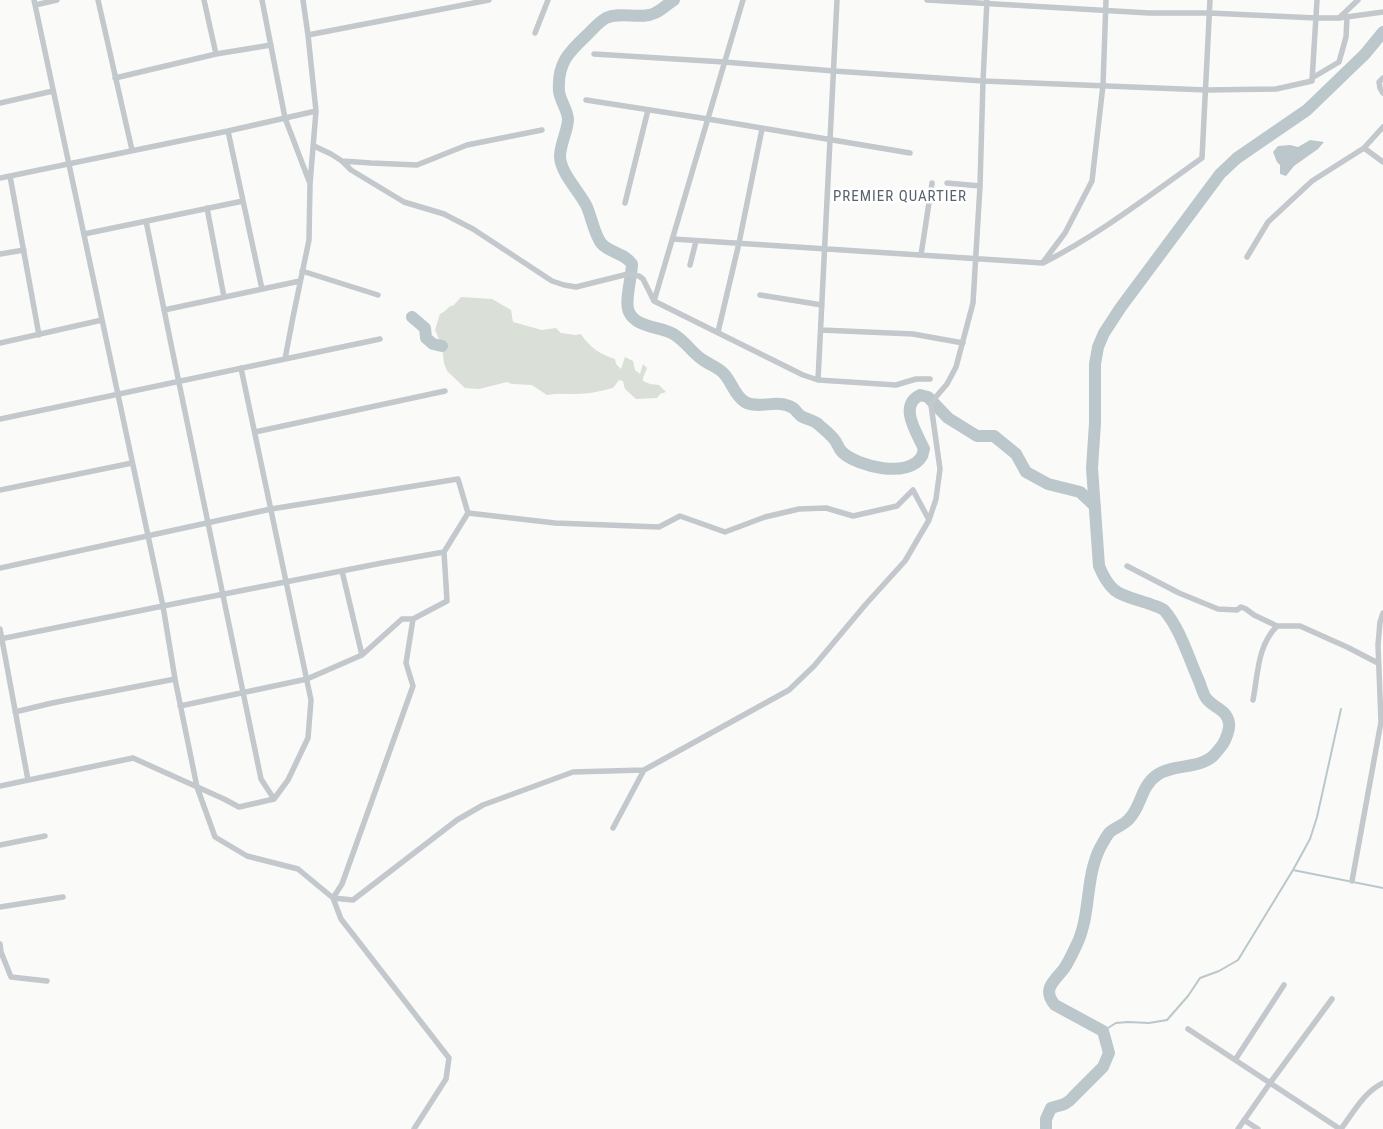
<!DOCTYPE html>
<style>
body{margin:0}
canvas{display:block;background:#fafaf8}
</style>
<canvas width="1383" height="1129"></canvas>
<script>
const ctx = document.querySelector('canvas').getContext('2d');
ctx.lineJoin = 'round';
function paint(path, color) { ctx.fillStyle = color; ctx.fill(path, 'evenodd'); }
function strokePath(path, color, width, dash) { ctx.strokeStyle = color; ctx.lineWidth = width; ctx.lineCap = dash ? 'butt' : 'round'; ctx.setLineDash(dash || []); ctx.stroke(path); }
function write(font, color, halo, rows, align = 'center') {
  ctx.font = font + ' "Roboto Condensed",sans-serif'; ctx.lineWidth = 5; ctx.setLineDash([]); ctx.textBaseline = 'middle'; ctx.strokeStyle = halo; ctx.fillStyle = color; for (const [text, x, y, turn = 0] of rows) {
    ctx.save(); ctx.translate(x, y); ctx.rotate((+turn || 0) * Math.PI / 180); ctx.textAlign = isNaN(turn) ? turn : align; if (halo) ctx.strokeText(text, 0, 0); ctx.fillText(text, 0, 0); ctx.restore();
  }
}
paint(new Path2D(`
 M461 297 492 299 511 310 513 322 542 330 556 328 561 333 575 335 581 334C589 347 601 355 615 359L616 364 621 369 625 357 633 361 635 370 640 374 643 364 647 368 643 378V381L650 384 659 385 666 392 660 394 657 398 636 399 625 389 623 381 619 380 613 388C601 391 588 394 576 394 566 394 557 393 547 395L532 385 512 384 507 382 479 389 465 388 447 371 444 363 442 346 435 330 440 314 445 311 449 307 454 305Z`), '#dadfd7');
paint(new Path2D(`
 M1310 140 1324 142 1318 149 1294 166 1286 176 1280 174V165L1277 162 1273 152 1278 146 1290 145 1298 147Z`), '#bbc7cb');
strokePath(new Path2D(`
 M1293 870 1383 888
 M1103 1031 1116 1023 1128 1022 1149 1023 1167 1020 1188 996 1200 978 1219 971 1238 960 1293 870 1310 839 1317 817 1341 709`), '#bbc7cb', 2);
strokePath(new Path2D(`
 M674 0C667 4 662 10 655 13 641 20 621 11 606 18 600 21 594 28 589 33 570 51 557 62 559 91 560 101 568 110 568 120 567 133 560 144 560 157 561 174 580 192 587 207 592 219 594 233 601 243 609 253 625 253 632 264 632 276 624 302 629 312 637 329 662 326 675 335 686 342 692 353 703 360 710 365 720 368 725 375 732 383 735 396 745 402 759 410 778 398 793 408 796 410 798 414 801 416 806 419 813 420 818 424 821 427 829 433 832 437 837 441 838 448 842 452 858 467 909 479 922 456 923 454 923 451 924 449 917 433 898 406 920 395L928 397 948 418 977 436H994L1016 454 1026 472 1048 484 1080 492 1095 506
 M412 317 425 328 426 338 433 344 442 346
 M1046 1129V1119L1051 1108C1060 1105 1067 1105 1073 1097L1103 1067 1109 1053 1103 1031 1055 1005C1042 990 1053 982 1063 970 1069 962 1073 952 1077 944 1091 914 1085 878 1100 848 1103 843 1106 836 1110 832 1116 827 1124 825 1129 819 1142 806 1140 787 1157 775 1172 764 1199 769 1213 756 1217 752 1220 748 1223 744 1226 739 1230 729 1229 723 1227 709 1213 708 1206 698 1203 694 1201 686 1199 681 1189 659 1180 628 1164 610 1160 607 1154 606 1150 604 1121 594 1112 597 1099 566L1092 468 1095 423V364L1098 347 1104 333 1121 307 1220 174 1237 158 1307 110 1365 54 1383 32`), '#bbc7cb', 12);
strokePath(new Path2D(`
 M98 0 132 150
 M204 0 216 54
 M262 0 285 118 309 181
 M927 0 1149 13H1209L1316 18H1339L1383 12
 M35 5 57 0
 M1339 18 1358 0
 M535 33 548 0
 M308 35 489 0
 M594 54 724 62 834 71 983 81 1206 90 1276 89 1312 81 1317 0
 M115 78 216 54 271 45
 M1312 78 1339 62 1346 37 1347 17
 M1383 78 1379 82 1380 88 1383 93
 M586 100 708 119 910 153
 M0 103 53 91
 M228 131 262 289
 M314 146 331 154 342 161 351 170 404 202 444 214 473 229 552 281 564 285 576 287 628 274 639 276 643 279 654 301 803 375 818 380 896 385 916 379H930
 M1364 148 1383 162
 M342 161 371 163 417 165 467 145 542 130
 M10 176 39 335
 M0 178 228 131 316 111
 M947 183 980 186
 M625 203 648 110
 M207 208 224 297
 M146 221C184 407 221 593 261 779L274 799
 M84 234 243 201
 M673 239 1043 263C1100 234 1150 195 1202 158L1210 0
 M0 254 24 250
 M921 255 932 183
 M1247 257 1268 222 1312 181 1364 148 1383 127
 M1044 261 1065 233 1092 181 1103 85 1106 0
 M690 265 696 241
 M302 271 378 295
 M760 295 822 305
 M654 301 743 0
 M164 310 300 281
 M821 330 913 334 963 343
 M718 332 739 243 762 129
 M0 343 102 320
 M285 359 293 317 309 240 310 184 316 111 308 35 303 0
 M818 380 837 0
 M0 419 380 339
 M255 432 445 391
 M0 490 132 463
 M929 520 936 499 940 469 931 405 935 398 947 384 956 367 973 303 980 186 983 81 987 0
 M1127 566 1179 593 1218 609 1237 610 1241 607 1246 609 1254 615 1277 626
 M0 568 271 509 458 479 468 513
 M342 571 362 655
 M0 629 28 780
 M0 639 163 606 382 563 444 552 468 513 555 523 659 527 680 516 725 532 765 517 799 509 826 508 853 516 897 506 913 490 929 520 905 561 866 604 814 666 789 690 644 770 573 772 483 805 457 820 353 900 333 898 298 869 247 856 215 837 197 787 175 679 163 606 34 0
 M1253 700C1258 675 1257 646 1277 626H1300L1347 647 1378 663
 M180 706 307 679 362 655 402 619H413
 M15 712 52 703 175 679
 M0 786 133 758 224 799 239 807 274 799 288 780 308 738 311 700 241 368
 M613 828 644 770
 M0 845 45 836
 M1352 881 1381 722 1378 645 1380 622 1383 613
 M0 907 63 897
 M0 944 1 952 11 977 47 981
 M1188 1029 1340 1129
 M1235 1060 1284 985
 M1244 1120 1258 1129
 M414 1129 446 1079 449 1058 341 919 333 898 342 884 413 686 406 663 413 619 447 601 444 552
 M1238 1129 1270 1083 1332 999
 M1341 1129C1353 1113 1364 1092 1383 1083`), '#c3c8cc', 5.5);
ctx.letterSpacing = '1px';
write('15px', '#57646e', '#fff', [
 ["PREMIER QUARTIER",900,197]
]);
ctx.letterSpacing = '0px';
</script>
